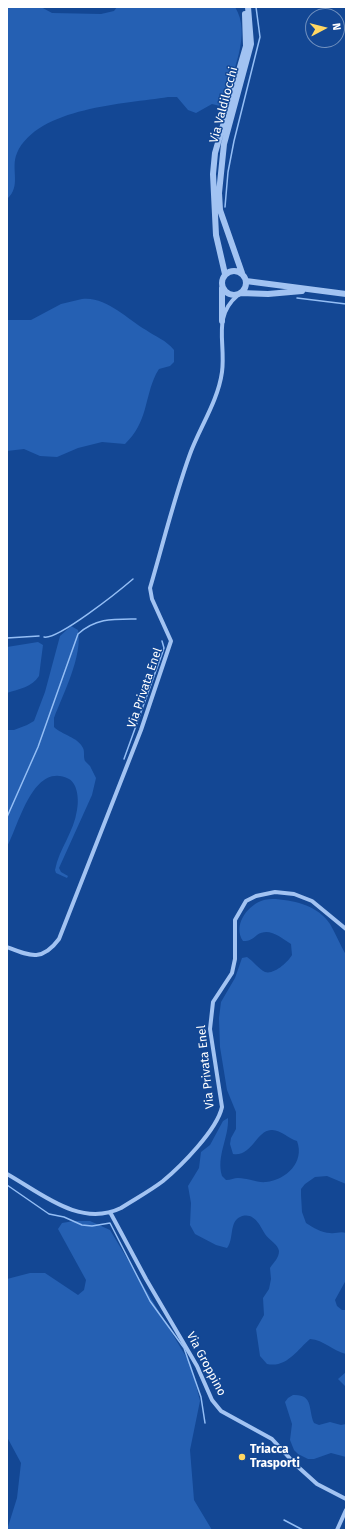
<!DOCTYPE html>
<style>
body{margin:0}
#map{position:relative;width:353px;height:1537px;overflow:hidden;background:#134794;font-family:"Fira Sans",sans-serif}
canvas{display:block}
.frame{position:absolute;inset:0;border:8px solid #fff;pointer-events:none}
.north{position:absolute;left:305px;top:8px;width:40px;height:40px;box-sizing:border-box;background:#134794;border:1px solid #7191bf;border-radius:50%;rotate:83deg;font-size:11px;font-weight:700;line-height:16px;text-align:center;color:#fff}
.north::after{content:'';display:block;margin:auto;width:14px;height:18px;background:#ffd763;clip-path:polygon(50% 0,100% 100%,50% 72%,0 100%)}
</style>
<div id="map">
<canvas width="353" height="1537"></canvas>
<div class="frame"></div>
<div class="north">N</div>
</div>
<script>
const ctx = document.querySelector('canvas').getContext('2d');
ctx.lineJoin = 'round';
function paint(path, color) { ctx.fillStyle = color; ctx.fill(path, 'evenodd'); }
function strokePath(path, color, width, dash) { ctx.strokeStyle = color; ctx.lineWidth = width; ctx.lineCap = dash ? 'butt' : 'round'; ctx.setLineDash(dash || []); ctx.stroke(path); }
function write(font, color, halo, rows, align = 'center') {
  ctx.font = font + ' "Fira Sans",sans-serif'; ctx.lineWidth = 3; ctx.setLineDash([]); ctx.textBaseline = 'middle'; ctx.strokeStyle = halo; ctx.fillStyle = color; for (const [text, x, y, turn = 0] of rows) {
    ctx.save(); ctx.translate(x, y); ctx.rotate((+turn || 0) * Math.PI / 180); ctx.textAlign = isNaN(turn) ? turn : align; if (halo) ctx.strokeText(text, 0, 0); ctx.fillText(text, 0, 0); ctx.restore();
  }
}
paint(new Path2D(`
 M7 7H41L52 13 101 14 114 11 117 7H235C252 34 232 72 225 100L220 106 212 104 196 113 188 110 177 97H168C125 104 38 107 17 153 10 169 22 186 7 199Z
 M82 299C106 296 127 319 146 330 156 337 166 340 174 350V362L170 366 159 369 156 374C144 399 148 422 125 444L102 442 78 448 57 457 40 456 24 449 7 451V320H31L61 304Z
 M71 626 78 630C83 656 63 694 54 718V727C62 735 78 737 83 748 85 752 83 757 85 761L90 766 96 778 92 795 59 868 61 872 68 876 67 878 56 873 55 870C59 849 74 832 77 810 79 801 78 784 69 779 33 761 19 825 7 847V730H14L27 725 34 721 45 692 60 636Z
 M38 642 43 645 39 676C32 687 19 689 7 693V647Z
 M276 899C297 901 318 906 330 924 336 934 340 945 346 955V1184L327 1176 315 1177 305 1184 301 1189V1195L302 1212 306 1223C312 1227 322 1233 330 1233 336 1234 340 1231 346 1233V1280L335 1300 337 1306 342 1310H346V1354C333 1351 324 1340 310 1339 297 1350 287 1368 267 1364L260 1356 256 1329 264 1315 263 1298 269 1289 271 1279 270 1268C274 1262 279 1258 279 1251 278 1244 269 1240 265 1234 260 1226 254 1211 240 1217 229 1222 234 1240 227 1248L216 1245 195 1234 190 1225 191 1203 188 1186 199 1168 201 1152 210 1145 223 1121 228 1118C229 1138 216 1156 222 1176L226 1180C231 1180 234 1178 238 1178 248 1178 257 1183 266 1182 286 1180 305 1162 297 1141 289 1139 280 1129 271 1130 256 1131 252 1157 233 1154L230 1144 231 1138 236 1129V1112L227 1090 220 1047 219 1018 221 1002 235 978 242 958 247 957C253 961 259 969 265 972 274 975 288 962 292 955L291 944C280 937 269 927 257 935 252 939 250 941 243 941 233 926 246 907 261 901 266 899 271 899 276 899Z
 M74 1221H90L110 1230 191 1365 200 1401 190 1450 194 1500 212 1530H7L17 1498 21 1463 7 1437V1279L30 1273H45L78 1295 84 1290 86 1280 58 1229 62 1223Z
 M346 1372V1387L338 1379Z
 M293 1395C314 1394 308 1410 314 1423L319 1425 330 1422 341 1425 346 1424V1457L331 1453 314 1459H308L298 1454 294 1450 290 1440 292 1424 285 1402 288 1398Z`), '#2560b3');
strokePath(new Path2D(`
 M225 207 228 172 234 141 260 37 256 7
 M297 298 346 304
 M44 637C58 640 119 591 133 579
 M7 638 39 636
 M124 759 162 654 164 648 162 641
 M7 817 38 747 78 634C96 618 113 619 136 619
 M7 1185 49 1214 64 1217 82 1225 92 1226 110 1223 150 1301 184 1348 201 1397 205 1423
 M284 1520 303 1530`), '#94bef5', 1.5);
strokePath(new Path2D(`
 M7 947C30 956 42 962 59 939L141 730 171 641 152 599 150 588C163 544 174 498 190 454 200 427 218 401 222 372 226 342 212 317 238 295
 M7 1174C41 1193 80 1228 121 1208 135 1199 150 1191 163 1181 181 1166 217 1130 222 1107L210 1029 213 1002 232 973 235 959V920L246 901 256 896 275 892 294 894 312 901 346 929
 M110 1212 146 1279 197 1366 212 1400 221 1411 272 1439 296 1465 317 1484 346 1499
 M337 1530 346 1510`), '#a2c3f2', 4);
strokePath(new Path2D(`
 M222 283a12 12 0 1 1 24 0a12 12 0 1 1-24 0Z
 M242 273 220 210 219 193 224 144 251 44 248 7
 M225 274 216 235 213 174 215 153 246 46 245 14
 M246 281 346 294
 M222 288V321
 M241 293 268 294 302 291`), '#a2c3f2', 6);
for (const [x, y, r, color] of [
 [242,1457,4,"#ffd763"]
]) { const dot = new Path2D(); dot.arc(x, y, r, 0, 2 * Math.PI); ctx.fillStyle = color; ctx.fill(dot); strokePath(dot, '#134794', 1.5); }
write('12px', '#fff', '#134794', [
 ["Via Valdilocchi",224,105,-75],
 ["Via Privata Enel",145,688,-71],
 ["Via Privata Enel",206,1067,-96],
 ["Via Groppino",206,1364,62]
]);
write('bold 12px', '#fff', '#134794', [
 ["Triacca",250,1450],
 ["Trasporti",250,1464]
], 'left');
</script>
